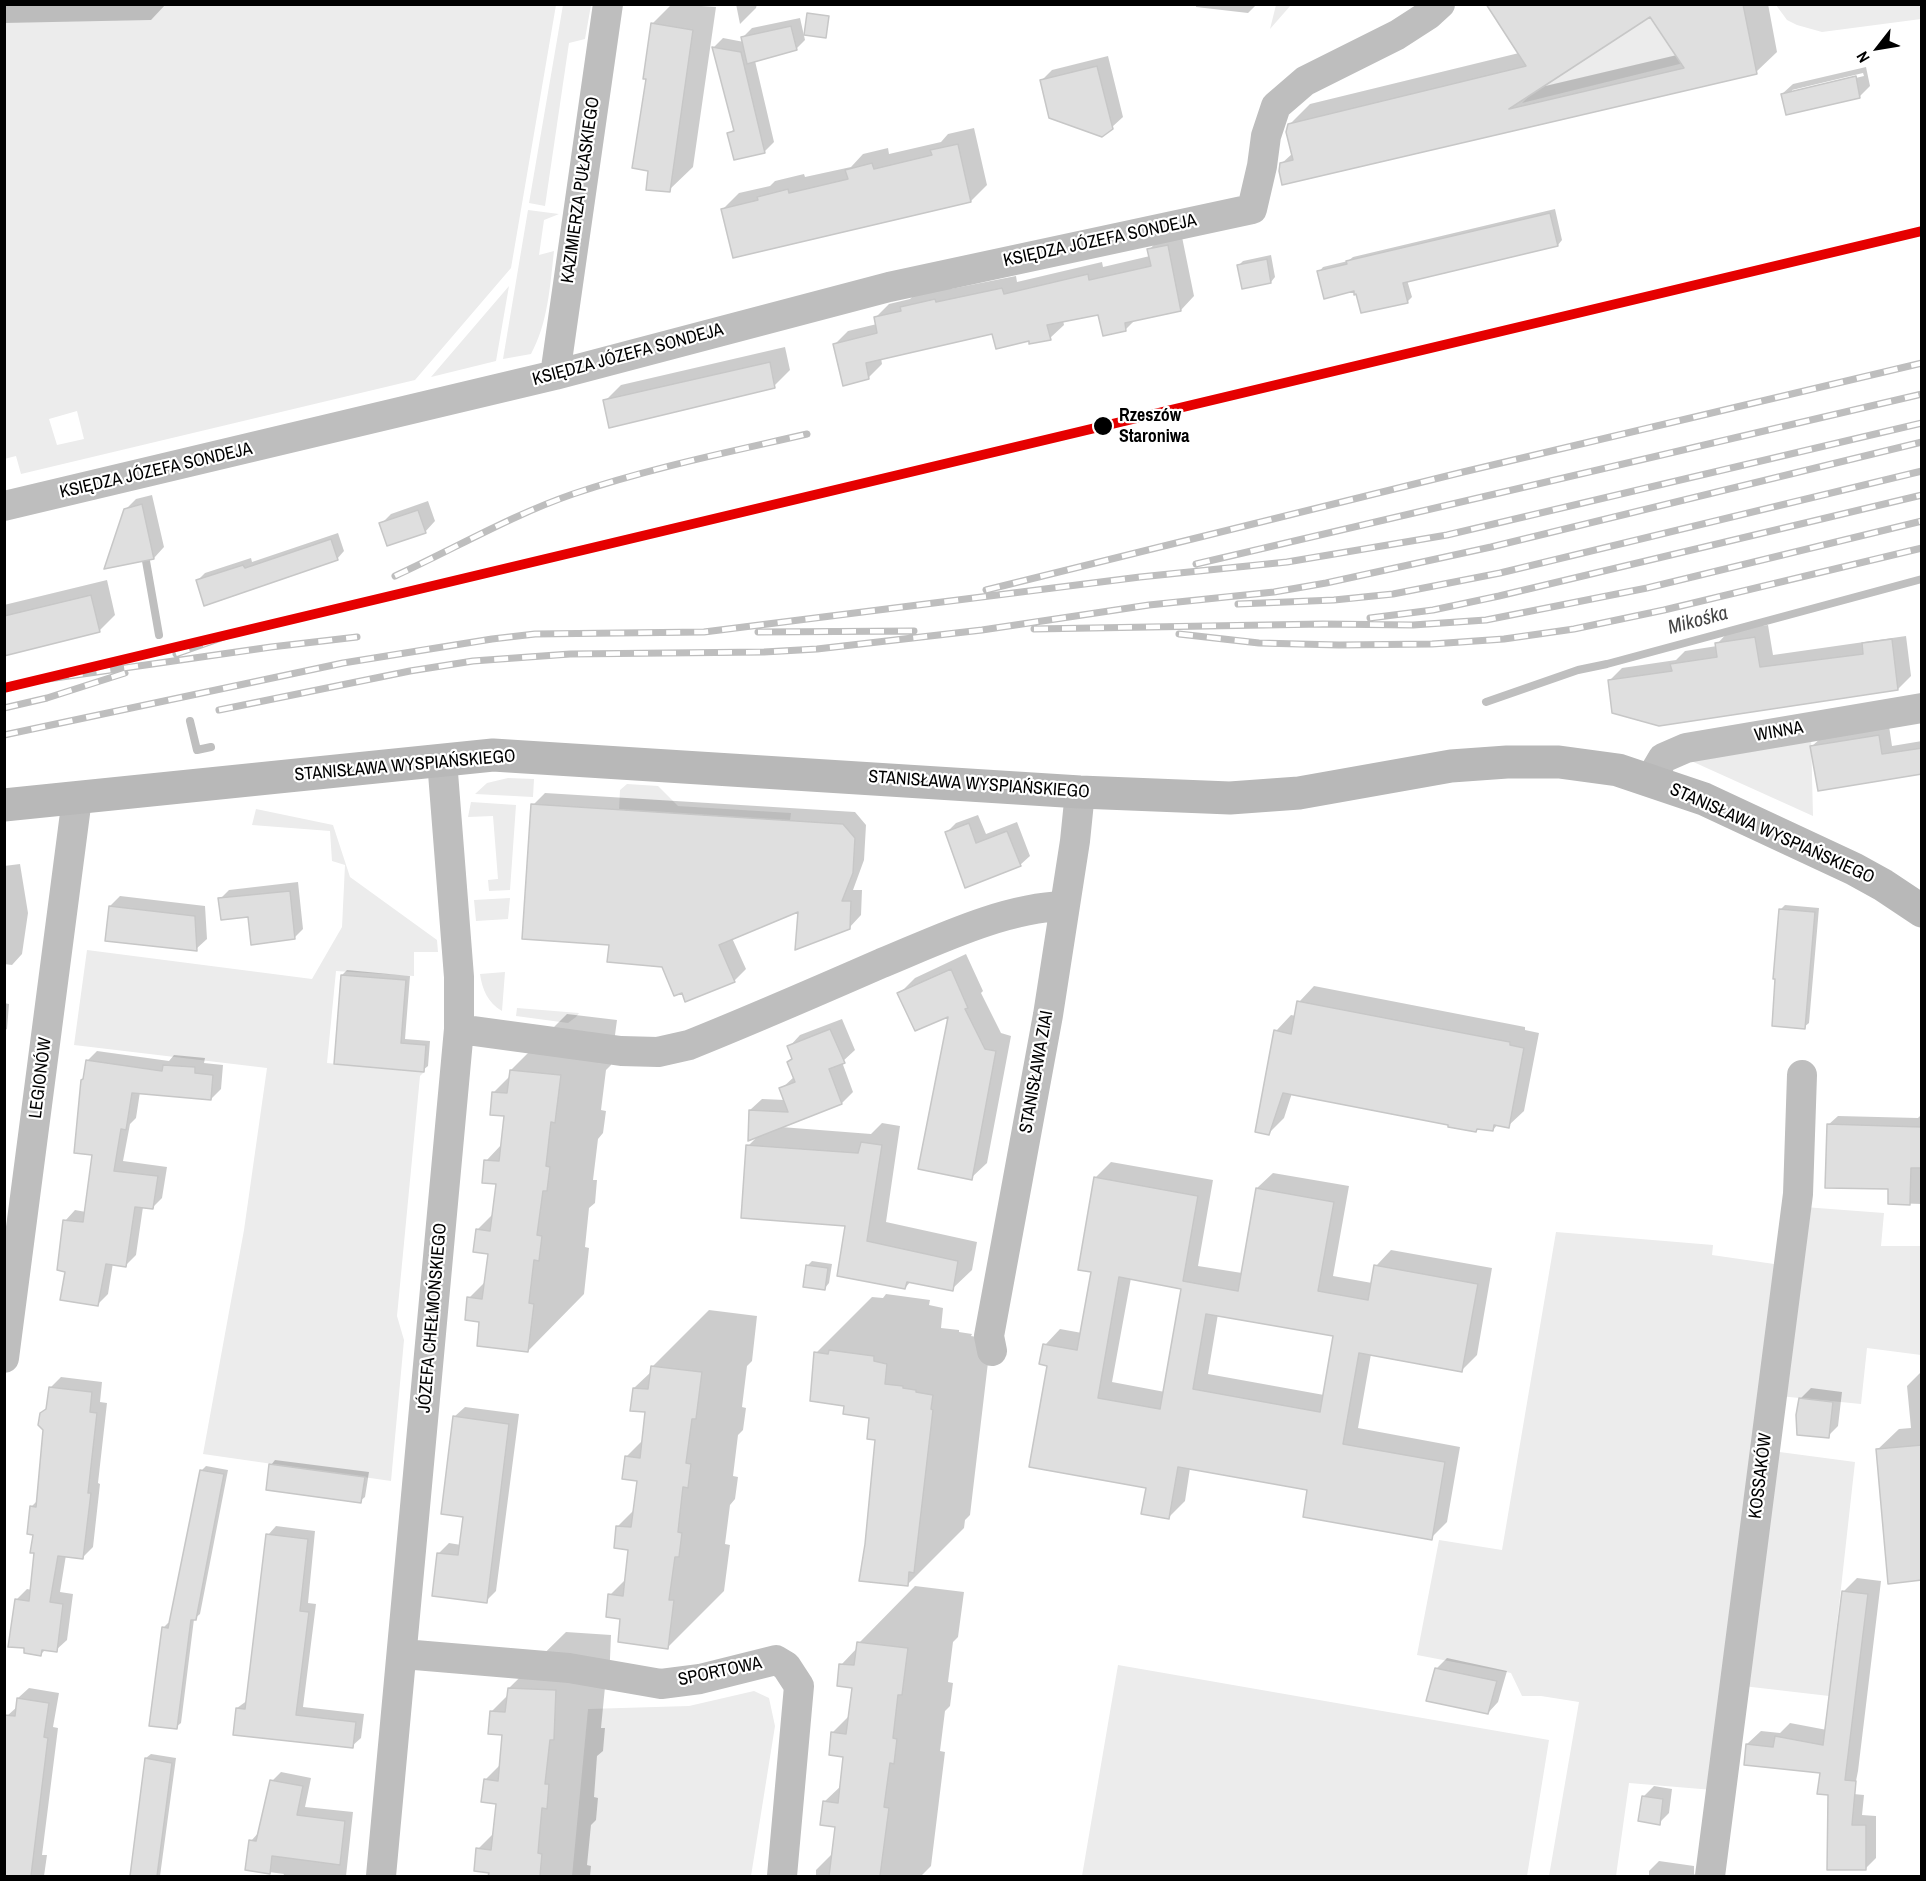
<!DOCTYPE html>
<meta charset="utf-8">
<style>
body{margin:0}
#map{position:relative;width:1926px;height:1881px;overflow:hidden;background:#fff;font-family:"Archivo Narrow",sans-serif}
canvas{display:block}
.frame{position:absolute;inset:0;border:6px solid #000;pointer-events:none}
.north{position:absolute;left:1848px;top:18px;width:60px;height:60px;-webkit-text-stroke:4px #fff;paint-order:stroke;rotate:239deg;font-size:16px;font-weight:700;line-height:24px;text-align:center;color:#000}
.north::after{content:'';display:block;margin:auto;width:21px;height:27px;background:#000;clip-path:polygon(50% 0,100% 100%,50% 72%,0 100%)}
</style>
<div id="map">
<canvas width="1926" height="1881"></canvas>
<div class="frame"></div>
<div class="north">N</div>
</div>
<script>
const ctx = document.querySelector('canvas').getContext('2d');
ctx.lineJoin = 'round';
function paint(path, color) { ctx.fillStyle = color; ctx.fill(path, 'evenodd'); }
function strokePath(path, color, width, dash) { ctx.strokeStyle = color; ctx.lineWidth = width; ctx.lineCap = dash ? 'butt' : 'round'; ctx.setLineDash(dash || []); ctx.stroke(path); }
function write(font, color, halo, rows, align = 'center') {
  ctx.font = font + ' "Archivo Narrow",sans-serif'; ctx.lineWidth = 4.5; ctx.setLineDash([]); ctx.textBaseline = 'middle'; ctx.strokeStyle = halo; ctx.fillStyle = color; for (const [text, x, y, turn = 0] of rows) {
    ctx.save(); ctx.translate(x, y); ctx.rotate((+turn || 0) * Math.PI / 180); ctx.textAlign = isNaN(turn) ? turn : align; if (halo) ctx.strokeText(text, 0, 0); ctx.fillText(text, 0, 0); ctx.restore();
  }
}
paint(new Path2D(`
 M5 4 556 5 511 268 415 380 21 474 16 456 4 459ZM77 411 84 439 57 445 49 419Z
 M563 5H591L585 39 569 43 545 206 529 203Z
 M1276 5H1291L1270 29Z
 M1776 5H1921V19L1822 32 1797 25 1787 20Z
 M1651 17 1712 56 1522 103 1535 90Z
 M528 210 559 214 544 220 539 255 554 251C550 286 548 323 531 354L503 359Z
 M509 286 496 361 431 377Z
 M1811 735 1813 816 1689 760Z
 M508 778 534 779 533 797 475 794 487 783Z
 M627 784 658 786 678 806 791 813 790 821 619 810 620 790Z
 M471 802 516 805 510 890 489 891 488 880 498 879 493 816 468 817Z
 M256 809 333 825 350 877 437 940 438 952H414V976L336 971 327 1063 424 1072 420 1076 397 1316 404 1340 391 1481 203 1454 244 1230 267 1068 74 1045 87 950 312 979 342 927 345 865 332 861 330 831 252 825Z
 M510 898 508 919 476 921 474 900Z
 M505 972 502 1011C488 1003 482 989 480 974Z
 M517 1008 579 1013 576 1017 568 1023 516 1016Z
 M1804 1207 1884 1213 1881 1246H1921V1355L1867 1348 1861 1404 1779 1396Z
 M1556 1232 1713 1245 1712 1255 1781 1265 1713 1790 1629 1783 1616 1876H1549L1579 1702 1541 1696H1522L1511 1673 1417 1655 1439 1540 1502 1550Z
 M1772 1451 1855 1462 1829 1696 1743 1686Z
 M1118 1665 1549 1740 1527 1876H1082Z
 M754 1691 769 1698 775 1726 751 1876H572L588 1709 689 1706Z`), '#ececec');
paint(new Path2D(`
 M4 4H166L151 20 4 23Z
 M672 4 716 7 693 167 669 190 650 170 647 78 652 24Z
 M736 4H757L756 8 740 24Z
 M1196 4H1257L1248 13 1196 7Z
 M1487 4H1768L1777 52 1756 72 1281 164 1293 153 1289 125 1310 104 1519 53ZM1651 14 1677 55 1541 87Z
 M800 18 805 40 796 49 755 61 774 142 765 151 735 159 729 134 735 128 714 47 723 38 744 42 743 37 752 28Z
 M1108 56 1123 117 1112 127 1042 80 1052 70Z
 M1866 67 1870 86 1860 96 1782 94 1793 84ZM1863 73 1864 76 1792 93V90Z
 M974 128 987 185 971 201 723 209 739 193 770 186 775 181 804 174 805 177 851 167 863 154 888 148 889 154 941 142 948 134Z
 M1555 209 1562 240 1558 245 1407 280 1412 297 1407 302 1355 290 1319 272 1323 267 1348 261 1353 257Z
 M1181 232 1194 296 1181 310 1136 319 1126 329 1099 313 1063 320 1064 325 1050 338 1030 340 993 332 881 358 882 364 868 378 835 344 848 331 877 324 875 318 889 304 910 299 915 294 949 286 950 289 1016 276 1017 282 1102 262 1103 267 1150 256 1149 250 1162 236Z
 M1271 255 1275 277 1271 282 1239 265 1243 261Z
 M785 347 790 370 774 386 605 401 621 385Z
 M152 495 164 547 154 558 125 510 136 499Z
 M428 501 435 521 425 532 381 524 391 514Z
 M338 533 344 551 337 559 197 581 205 573 251 558 252 562Z
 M107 580 115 615 99 631 4 654V605Z
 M1768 625 1773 655 1906 636 1911 676 1898 689 1609 681 1622 668 1676 660 1685 651 1717 646V644L1730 630Z
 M1889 726 1892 746 1922 741V773L1812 746 1822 737Z
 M545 793 855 812 866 825 864 860 853 890H862L861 915 849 928 799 910 732 938 746 969 734 981 683 991 663 966 610 944 533 805Z
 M978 815 986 834 1017 822 1030 856 1020 865 946 833 956 823Z
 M20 864 28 913 22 954 12 965 4 964V866Z
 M298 882 303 929 294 938 220 899 229 890Z
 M120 896 205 906 207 939 196 949 110 906Z
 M1785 905 1819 908 1809 1023 1804 1027 1781 909Z
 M966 954 983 991 981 993 1001 1033 1011 1036 987 1163 971 1178 950 1014 899 994 915 978Z
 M347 970 410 976 405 1039 430 1041 428 1066 423 1070 342 975Z
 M1314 986 1525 1027V1030L1539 1033 1524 1111 1508 1126 1498 1124 1493 1130 1479 1127 1476 1131 1450 1124 1292 1093 1284 1118 1268 1134 1276 1031 1291 1015 1296 1016 1299 1002Z
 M4 1003 9 1004 7 1029 4 1031Z
 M567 1014 617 1020 611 1065 606 1070 601 1110 606 1111 603 1133 598 1139 593 1180H597L595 1203 589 1208 585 1247 589 1248 584 1294 528 1351 481 1321 469 1298 486 1281 489 1252 477 1230 494 1213 498 1183 486 1161 502 1144 506 1115 494 1092 510 1076 511 1070Z
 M842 1019 855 1050 842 1062 853 1092 842 1103 781 1127 871 1134 882 1123 900 1126 886 1222 977 1242 972 1270 952 1289 911 1281 905 1288 847 1225 748 1146 758 1136 750 1110 762 1099 785 1100 781 1089 795 1076 793 1058 789 1047 800 1035Z
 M97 1051 169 1061 174 1055 205 1058 204 1063 223 1065 221 1089 211 1099 140 1092 136 1118 130 1124 123 1161 167 1167 162 1198 152 1208 143 1207 136 1255 126 1265 113 1263 108 1294 98 1304 66 1271 65 1221 75 1210 86 1212 93 1154 87 1061Z
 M1922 1114V1204L1890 1203V1188L1828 1125 1838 1116 1918 1118Z
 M1111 1162 1213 1180 1198 1266 1242 1273 1257 1188 1273 1173 1349 1186 1333 1276 1372 1283 1376 1266 1391 1250 1492 1268 1477 1355 1462 1370 1371 1354 1358 1428 1460 1447 1447 1522 1431 1538 1309 1489 1190 1468 1185 1501 1169 1517 1148 1487 1048 1365 1045 1345 1060 1329 1082 1333 1093 1271 1095 1178ZM1131 1278 1183 1288 1165 1392 1112 1382ZM1218 1314 1335 1335 1324 1395 1208 1374Z
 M812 1261 832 1264 829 1283 825 1288 807 1266Z
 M886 1294 930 1300 929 1305 943 1308 941 1328 959 1330V1332L972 1334 971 1336 989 1339V1354L970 1515 965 1520 964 1528 907 1585 866 1544 877 1439 870 1416 846 1404 816 1353 872 1297 883 1298Z
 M709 1310 757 1316 752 1361 747 1366 742 1407 746 1408 743 1430 738 1435 733 1476 738 1477 735 1499 730 1505 725 1544 730 1545 724 1591 668 1647 622 1617 610 1595 627 1578 630 1549 618 1526 635 1509 638 1480 626 1457 643 1440 647 1411 634 1388 652 1371V1367Z
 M1922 1371V1578L1877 1450 1899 1429 1911 1428 1907 1386Z
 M61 1377 102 1382 100 1402 107 1403 98 1483 100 1484 93 1547 83 1557 66 1555 60 1592 73 1594 67 1640 56 1650 46 1649 41 1654 17 1599 27 1589 32 1590 35 1552 31 1507 38 1500 45 1430 41 1413 48 1407 50 1388Z
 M1811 1388 1842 1392 1838 1426 1828 1436 1800 1399Z
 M465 1407 519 1414 496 1591 486 1601 438 1554 449 1543 461 1545 465 1516 454 1417Z
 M275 1460 369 1472 365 1497 360 1501 271 1465Z
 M206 1466 228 1470 200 1614 194 1619 181 1723 176 1727 163 1628 168 1623H170L201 1471Z
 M276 1526 315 1531 308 1603 316 1604 303 1707 364 1714 361 1738 352 1746 237 1708 248 1700 268 1535Z
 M1857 1578 1881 1581 1858 1771 1856 1781 1843 1793 1864 1795 1862 1815 1876 1816V1858L1866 1868 1838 1794 1821 1772 1747 1744 1761 1731 1780 1733 1790 1723 1827 1730 1844 1591Z
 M915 1586 964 1592 958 1637 953 1642 948 1682 953 1683 950 1706 945 1711 940 1751 945 1752 931 1866 921 1876H816V1870L833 1853 837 1826 824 1802 842 1785 845 1755 833 1732 850 1715 853 1687 841 1665 858 1647 859 1643Z
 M566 1632 611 1635 609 1682 605 1687 601 1728H605L603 1751 597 1756 594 1797 598 1798 596 1820 591 1825 587 1865 591 1866 590 1876H490V1872L478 1849 494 1833 497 1802 485 1780 501 1764 504 1734 492 1711 509 1694V1688Z
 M1447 1658 1507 1671 1498 1702 1488 1713 1436 1669Z
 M29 1688 59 1693 53 1727 58 1728 42 1855H47L44 1876H4V1737L7 1716 18 1706V1698Z
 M151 1754 176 1758 160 1876H131L146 1758Z
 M281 1772 311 1778 305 1807 353 1812 346 1876H283L284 1874 246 1869 251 1841 260 1831 272 1781Z
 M1654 1786 1672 1789 1669 1813 1659 1823 1643 1797Z
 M1659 1861 1694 1866V1874L1697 1876H1649V1871Z`), '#0003');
strokePath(new Path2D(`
 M146 561 159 635
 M1486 702 1578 670 1607 664 1922 579
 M190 721 197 750 211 747`), '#bfbfbf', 8);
const building = new Path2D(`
 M1486 4H1743L1757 74 1282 185 1279 171 1280 163 1293 160 1286 132 1288 124 1526 66ZM1650 17 1684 68 1509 109Z
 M807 13 829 16 826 38 804 35Z
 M651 23 693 30 670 192 646 190 648 171 632 168 646 79H643Z
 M791 26 797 50 747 64 741 37Z
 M712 47 741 52 765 153 734 160 727 133 734 131Z
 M1097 66 1113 129 1102 137 1049 118 1040 80Z
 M1856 76 1860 98 1786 115 1781 94Z
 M958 144 971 202 733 258 721 209 758 200 757 197 788 189 789 193 848 179 845 170 872 163 874 169 932 155 930 150Z
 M1550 213 1558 246 1403 283 1408 303 1361 313 1356 294 1354 295V291L1324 299 1317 271 1347 264 1346 261Z
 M1168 245 1181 311 1125 323 1126 331 1103 336 1098 315 1047 325 1051 340 1029 344V341L996 349 992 334 866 363 869 379 843 386 833 344 877 333 874 317 901 311 900 307 935 299 936 302 1002 288 1004 294 1088 274 1089 280 1151 266 1147 249Z
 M1267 259 1271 283 1242 289 1237 265Z
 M770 362 775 388 609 428 603 400Z
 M142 504 154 559 104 569 124 509Z
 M418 510 426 533 387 546 379 523Z
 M331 539 338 560 204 606 196 580 243 565 245 568Z
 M91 595 100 632 4 656V616Z
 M1755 637 1760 667 1863 654 1862 643 1892 639 1898 690 1659 726 1612 713 1608 680 1672 671 1670 664 1717 657 1715 643Z
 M1879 735 1882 754 1922 748V774L1818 791 1810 746Z
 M531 804 843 824 855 838 853 873 842 901H851L850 929 795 950 798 912 719 945 735 982 685 1002 682 993 674 996 662 967 607 962 609 945 522 939Z
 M969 823 976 843 1007 831 1021 866 965 888 945 832Z
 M290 891 295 939 251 945 248 917 221 920 218 898Z
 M109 906 195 916 197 951 105 941Z
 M1779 909 1815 912 1805 1029 1772 1026 1775 979H1773Z
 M951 969 968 1008 965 1009 985 1049 996 1051 972 1180 918 1169 948 1017 915 1031 897 993Z
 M341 975 406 980 401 1043 426 1045 424 1072 334 1064Z
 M1297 1001 1510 1042V1045L1524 1048 1509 1128 1494 1125 1493 1131 1477 1129 1476 1132 1448 1127V1125L1283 1093 1269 1135 1255 1132 1274 1030 1291 1034Z
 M830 1029 845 1063 829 1069 842 1104 748 1141 749 1110 788 1112 779 1088 795 1082 787 1062 792 1059 787 1046Z
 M86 1060 162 1071 163 1065 195 1067V1073L213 1075 211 1100 132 1093 126 1130 121 1129 114 1171 158 1176 153 1209 135 1207 126 1267 106 1264 98 1306 60 1300 65 1272 57 1270 63 1220 83 1222 92 1155 74 1153 81 1080 83 1079Z
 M510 1070 561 1075 555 1123 551 1122 546 1166 550 1167 547 1191H543L537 1235 542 1236 539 1261 534 1260 529 1303 534 1304 528 1352 477 1346 479 1322 465 1320 467 1297 482 1299 488 1254 473 1252 476 1229 490 1231 496 1184 482 1183 484 1160 499 1161 504 1116 490 1115 492 1092 507 1093Z
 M1827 1124 1922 1127V1168H1911L1910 1205 1888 1204V1189L1825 1188Z
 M861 1142 882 1145 867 1241 958 1261 953 1291 907 1282 905 1289 837 1276 845 1226 741 1218 746 1145 858 1153Z
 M1094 1177 1198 1196 1183 1281 1238 1291 1256 1188 1334 1202 1318 1291 1368 1300 1374 1265 1478 1284 1462 1372 1359 1353 1343 1444 1445 1462 1432 1540 1303 1517 1307 1490 1178 1467 1169 1519 1141 1514 1146 1488 1029 1467 1047 1366 1039 1364 1043 1344 1077 1350 1091 1272 1078 1270ZM1119 1277 1181 1289 1160 1409 1098 1398ZM1206 1314 1333 1336 1320 1412 1193 1389Z
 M806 1265 828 1268 825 1290 803 1287Z
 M829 1350 874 1356V1361L887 1364 885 1384 903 1386V1388L916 1390V1392L933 1395 931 1409 933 1410 914 1573 909 1572 908 1586 859 1581 865 1544 875 1440 867 1439 869 1418 843 1414 844 1406 810 1401 814 1352 828 1354Z
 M651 1366 702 1372 696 1419H692L686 1463 691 1464 688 1488 683 1487 678 1532 682 1533 679 1557H675L669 1600H674L668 1649 618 1642 620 1619 606 1617 608 1594 623 1596 628 1550 614 1548 616 1526 631 1527 637 1481 622 1479 625 1456 640 1458 645 1412 630 1411 633 1388 648 1389Z
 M49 1387 92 1392 90 1412 97 1413 88 1493H91L83 1559 58 1556 50 1602 63 1604 57 1652 42 1650 41 1656 24 1653V1648L8 1647 15 1599 29 1601 34 1553H30L33 1535 27 1534 30 1506 36 1507 43 1430 38 1425 40 1413 46 1409Z
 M1799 1398 1833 1402 1829 1438 1797 1435 1796 1415Z
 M453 1416 509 1424 487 1603 432 1596 437 1553 458 1555 463 1517 441 1514Z
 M1922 1445V1580L1888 1584 1876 1449Z
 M269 1464 365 1477 361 1503 266 1490Z
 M200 1470 224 1474 196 1620H191L177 1729 149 1726 162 1627 168 1628Z
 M266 1534 308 1539 300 1611 309 1612 296 1715 356 1722 353 1748 233 1735 236 1708 245 1709Z
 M1842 1591 1868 1594 1845 1780 1856 1781 1852 1825H1866V1870H1827L1828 1795 1817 1794 1820 1773 1744 1765 1746 1744 1773 1747 1775 1736 1823 1745Z
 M857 1642 908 1648 902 1695H898L893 1738 897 1739 894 1764 890 1763 884 1807 889 1808 880 1876H829L835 1827 820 1825 823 1801 838 1803 843 1757 829 1755 831 1732 846 1734 852 1688 837 1686 839 1664 854 1665Z
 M1435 1668 1497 1681 1488 1714 1426 1701Z
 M508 1688 556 1690 554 1740H550L545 1784H549L547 1809 542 1808 538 1853 542 1854 540 1876H488L489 1873 474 1871 476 1848 491 1850 496 1804 481 1802 484 1779 498 1781 502 1735 488 1734 490 1711 505 1712Z
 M17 1698 49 1703 44 1737 48 1738 31 1876H4V1715L15 1716Z
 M145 1758 172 1763 157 1876H130Z
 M270 1780 303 1786 297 1815 345 1821 340 1865 272 1856 270 1874 245 1870 249 1840 256 1841Z
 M1642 1796 1663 1799 1660 1825 1638 1821Z`);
paint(building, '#dfdfdf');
strokePath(building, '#c7c7c7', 1.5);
strokePath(new Path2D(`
 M555 375 608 4
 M4 506 555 375 889 287 1252 209 1262 166 1266 136 1276 106 1305 81 1397 35 1428 15 1440 4
 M1650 780 1663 758 1686 748 1922 708
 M459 1029 621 1051 658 1052 689 1045C754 1019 818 991 882 963 938 940 1003 908 1064 906
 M992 1351 989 1336 1048 1015 1075 841 1080 792
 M4 1358 77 798
 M403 1654 569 1668 661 1684 700 1679 776 1660 786 1666 799 1686 782 1876
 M381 1876 459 1029V977L442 760
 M1710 1876 1798 1194 1802 1075`), '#bebebe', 30);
strokePath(new Path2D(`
 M4 805 493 755 1080 792 1230 798 1299 793 1451 766 1507 762H1559L1618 770 1704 799 1854 869 1883 885 1922 911`), '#b8b8b8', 33);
const rail = new Path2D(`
 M1196 564 1922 394
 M395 576C454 549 512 515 573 494 650 468 729 452 807 434
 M986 590 1463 472 1922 363
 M1238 604 1334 600 1393 594 1500 573 1922 471
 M1370 618 1433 610 1499 596 1922 495
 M1034 629 1323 624 1413 625 1486 620 1647 588 1922 521
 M758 632 914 631
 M1179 634 1259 643 1339 645 1432 644 1504 639 1574 629 1664 610 1922 548
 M176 654 235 633
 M41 680 271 647 357 637
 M4 708 47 698 125 673
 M219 710 410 671 473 661 570 654 764 652 817 649 982 630 1149 605 1274 592 1326 583 1491 547 1922 442
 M4 735 343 663 492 639 535 634 704 632 1140 577 1287 562 1447 535 1922 423`);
strokePath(rail, '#bebebe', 7);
strokePath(rail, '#fff', 4.5, [14]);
strokePath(new Path2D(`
 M4 688 1922 231`), '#e50000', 10);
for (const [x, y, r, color] of [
 [1103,426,10,"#000"]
]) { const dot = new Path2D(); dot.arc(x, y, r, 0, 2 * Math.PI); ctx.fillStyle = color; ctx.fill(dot); strokePath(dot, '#fff', 2); }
write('18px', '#000', '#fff', [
 ["KAZIMIERZA PUŁASKIEGO",581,190,-82],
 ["KSIĘDZA JÓZEFA SONDEJA",1100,241,-12],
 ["KSIĘDZA JÓZEFA SONDEJA",628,355,-15],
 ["KSIĘDZA JÓZEFA SONDEJA",156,471,-13],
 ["WINNA",1779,732,-10],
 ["STANISŁAWA WYSPIAŃSKIEGO",405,766,-5],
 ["STANISŁAWA WYSPIAŃSKIEGO",979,785,4],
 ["STANISŁAWA WYSPIAŃSKIEGO",1772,834,24],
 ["STANISŁAWA ZIAI",1037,1072,-80],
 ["LEGIONÓW",41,1078,-83],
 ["JÓZEFA CHEŁMOŃSKIEGO",433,1318,-85],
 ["KOSSAKÓW",1761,1476,-83],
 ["SPORTOWA",720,1672,-12]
]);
write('bold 18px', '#000', '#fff', [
 ["Rzeszów",1119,416],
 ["Staroniwa",1119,437]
], 'left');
write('italic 20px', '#444', '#fff', [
 ["Mikośka",1698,621,-15]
]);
</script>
